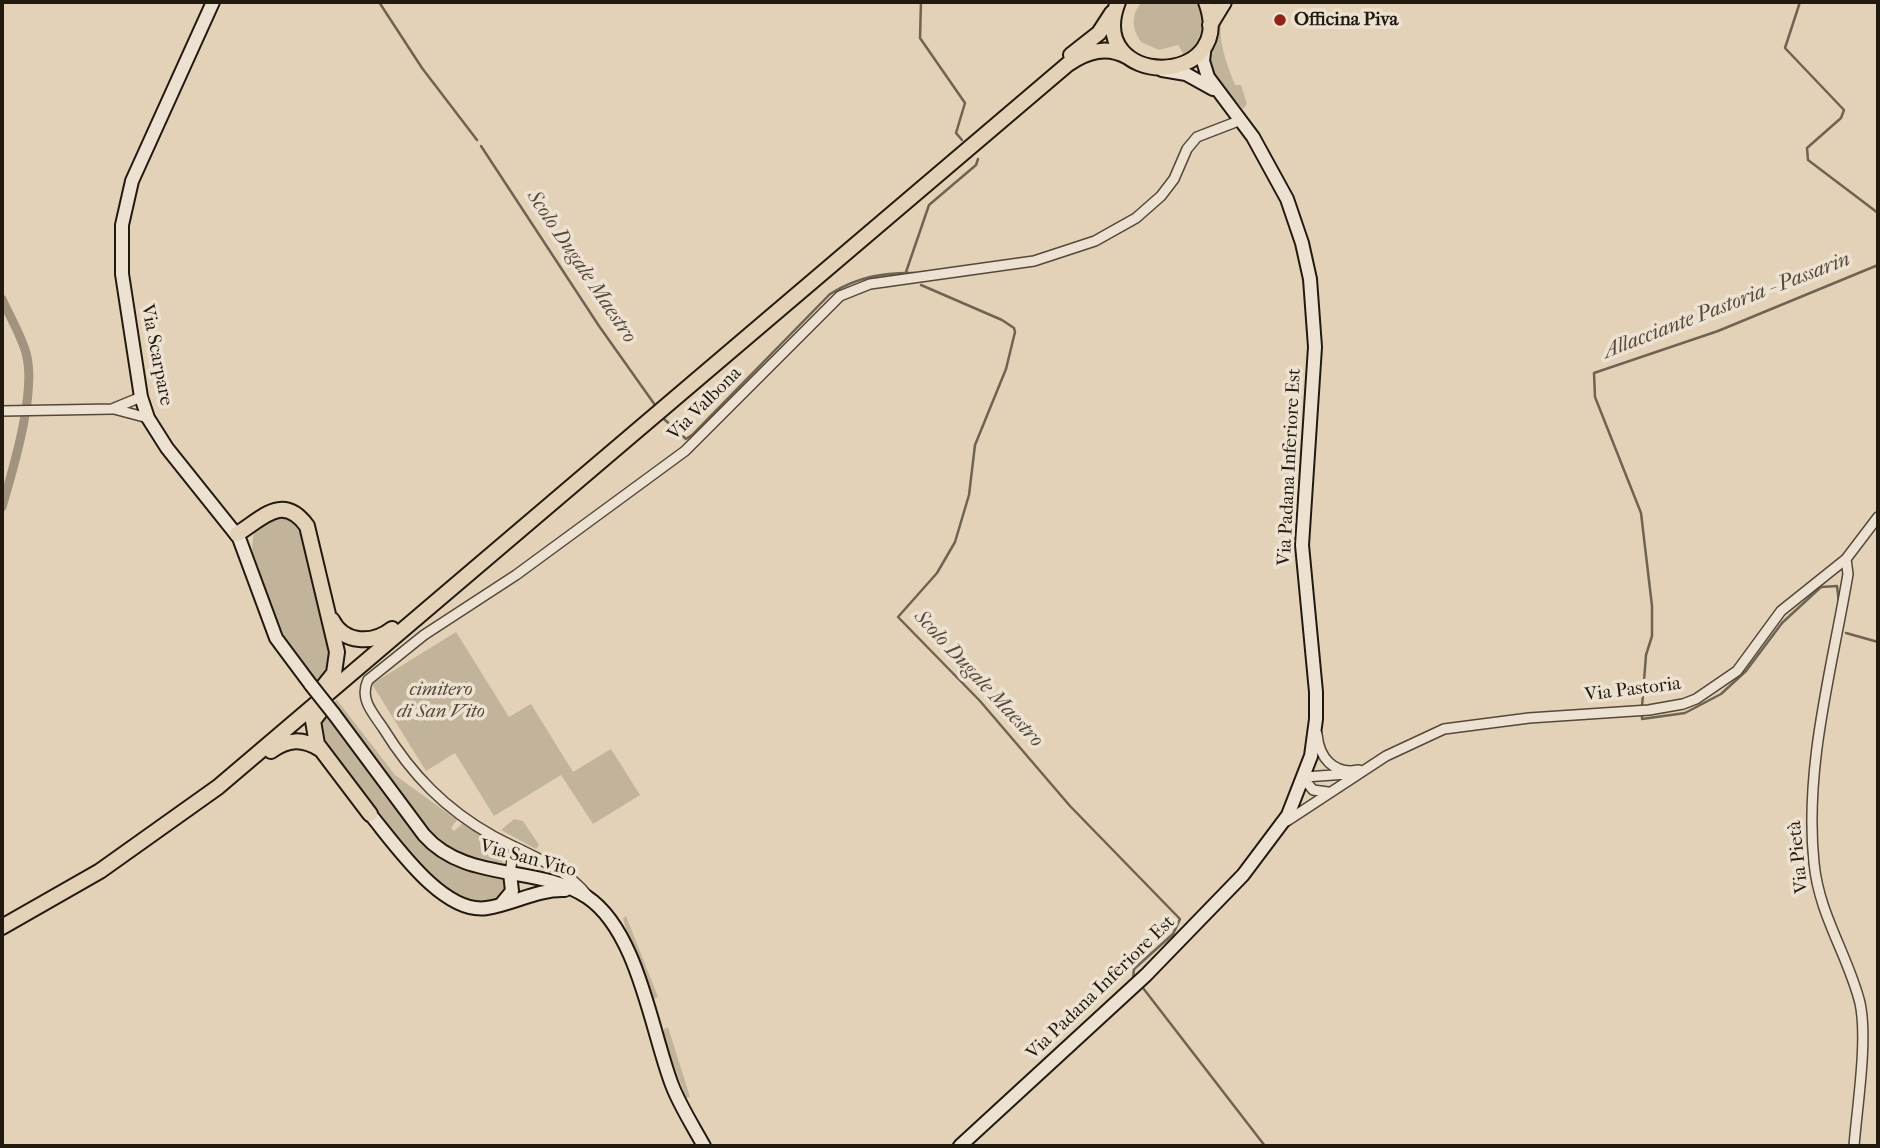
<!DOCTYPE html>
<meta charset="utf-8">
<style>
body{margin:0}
#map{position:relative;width:1880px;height:1148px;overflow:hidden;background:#e3d2b8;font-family:"IM FELL French Canon",serif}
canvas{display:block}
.frame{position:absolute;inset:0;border:4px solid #231a0f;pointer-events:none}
</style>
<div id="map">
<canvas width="1880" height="1148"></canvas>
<div class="frame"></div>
</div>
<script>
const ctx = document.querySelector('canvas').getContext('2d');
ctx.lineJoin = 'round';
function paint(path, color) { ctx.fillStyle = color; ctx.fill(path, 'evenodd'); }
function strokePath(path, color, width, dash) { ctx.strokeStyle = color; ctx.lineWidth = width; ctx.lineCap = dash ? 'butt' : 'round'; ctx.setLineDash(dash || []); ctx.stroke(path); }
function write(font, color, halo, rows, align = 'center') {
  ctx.font = font + ' "IM FELL French Canon",serif'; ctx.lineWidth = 7; ctx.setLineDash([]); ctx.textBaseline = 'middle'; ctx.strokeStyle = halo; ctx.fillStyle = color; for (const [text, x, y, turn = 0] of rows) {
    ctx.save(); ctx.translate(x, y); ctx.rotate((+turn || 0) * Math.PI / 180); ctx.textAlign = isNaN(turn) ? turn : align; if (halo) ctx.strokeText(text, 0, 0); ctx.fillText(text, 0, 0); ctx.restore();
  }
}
paint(new Path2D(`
 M1142 2H1197C1207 22 1202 41 1185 56L1178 45 1159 50 1141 42C1131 28 1131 14 1142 2Z
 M1232 2C1210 24 1225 59 1235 85H1241L1247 104 1243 109 1212 74 1208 64 1221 14Z
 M277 515 292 519 305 533 334 662 319 686 288 644 276 619 252 550 254 529Z
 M456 632 509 717 531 704 573 772 611 749 640 795 593 824 561 775 494 816 455 753 426 771 372 684Z
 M337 700 395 775 457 820 451 828 454 831 463 823 505 848 507 853 502 863 450 851 428 831 333 703Z
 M323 711 430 849 451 863 504 877 506 889C497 903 475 908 459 899 407 868 354 783 317 735Z
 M514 819 523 821 539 845 536 849 501 830Z
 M626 916 658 997 654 999 625 926 623 918Z
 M668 1027 690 1097 686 1098 664 1037V1029Z`), '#c2b39b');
strokePath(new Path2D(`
 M379 2 422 68 477 140
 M921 2 920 38 965 103 956 133 962 140
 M1800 2 1785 48 1844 110 1841 118 1807 148 1808 160 1878 213
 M481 146 599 326 655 405
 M906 272 929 205 976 165 978 159
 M921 285 1002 320 1014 328 1015 332 1006 369 975 445 969 495 955 542 937 573 898 617 980 701 1070 806 1180 919 1173 934 1134 969 1133 979
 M664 419 686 439 692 435 830 294C857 277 884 272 916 273
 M1846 633 1878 642
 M1642 707 1646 655 1652 636V606L1641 513 1595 397 1594 373 1718 331 1878 265
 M1642 714V719L1685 713 1721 694 1746 671 1782 623 1821 587 1837 586 1839 603
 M1143 988 1265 1146`), '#6f6352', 2.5);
strokePath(new Path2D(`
 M2 299C10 317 21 335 26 353 37 391 13 469 2 507`), '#a2937f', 9);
const street = new Path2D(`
 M114 409 148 418
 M2 411 112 409 141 397
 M1846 559 1848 574C1832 669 1804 767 1814 863 1819 915 1848 955 1860 1003 1868 1040 1857 1107 1854 1146
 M1317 734C1319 758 1334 775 1359 770
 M1305 777 1347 774
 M1304 779 1313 790 1328 792
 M1287 821 1386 756 1444 729 1529 718 1649 710 1683 704 1696 699 1737 671 1781 611 1846 559 1878 517
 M510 873 514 847
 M588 896C564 866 526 854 493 836 445 809 412 775 383 728 373 713 359 699 368 680L424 635 516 575 685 451 840 296 870 284 1034 261 1095 241 1136 218 1161 196 1174 179 1187 149 1197 137 1241 120`);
const secondary = new Path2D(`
 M213 2 132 181 122 225V274L141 397 148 418 167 448 239 538 276 638 311 685
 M1162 70 1186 74 1213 89
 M334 714 424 835C466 883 537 864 587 897 638 931 651 1030 672 1085 680 1106 693 1126 704 1146
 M370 814C395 844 443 915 487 908 514 904 537 889 565 890
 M502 903 512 891 510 873
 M960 1146 1146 975 1243 875 1288 815 1311 756 1316 719V692L1302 545 1315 347 1310 279 1302 243 1287 199 1253 137 1208 77 1203 61 1205 44`);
const primary = new Path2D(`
 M1118 2C1084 89 1239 90 1206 2
 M1210 25 1224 2
 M1071 55 1099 33 1112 13
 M237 534C261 520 282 492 307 526L337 652 334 673 322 688
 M332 620C344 644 373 644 392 629
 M325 705 313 721 317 744 370 814
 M271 751C288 739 302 738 320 749
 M2 927 100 871 218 787 1068 64C1087 51 1107 45 1128 57`);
strokePath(street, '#534839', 12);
strokePath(secondary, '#231a0f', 16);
strokePath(primary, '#231a0f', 18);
strokePath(street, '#ede2d1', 9);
strokePath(secondary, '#ede2d1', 12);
strokePath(primary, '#e3d2b8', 14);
const secondaryBridge = new Path2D(`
 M311 685 334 714`);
strokePath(secondaryBridge, '#231a0f', 16, []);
strokePath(secondaryBridge, '#ede2d1', 12);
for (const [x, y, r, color] of [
 [1280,20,7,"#8f2418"]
]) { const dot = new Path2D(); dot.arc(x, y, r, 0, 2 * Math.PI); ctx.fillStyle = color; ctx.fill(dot); strokePath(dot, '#ede2d1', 2.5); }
write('bold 19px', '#231a0f', '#ede2d1', [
 ["Officina Piva",1294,20]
], 'left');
write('19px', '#231a0f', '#ede2d1', [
 ["Via Scarpare",156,355,79],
 ["Via Valbona",705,404,-45],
 ["Via Padana Inferiore Est",1290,467,-87],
 ["Via Pastoria",1633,690,-7],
 ["Via Pietà",1799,857,-96],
 ["Via San Vito",528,859,15],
 ["Via Padana Inferiore Est",1101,988,-44]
]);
write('italic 19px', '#534839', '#ede2d1', [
 ["cimitero",441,690],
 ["di San Vito",441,712]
]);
write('italic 21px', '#564a3c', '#ede2d1', [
 ["Scolo Dugale Maestro",581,267,56],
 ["Allacciante Pastoria - Passarin",1727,306,-21],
 ["Scolo Dugale Maestro",978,679,47]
]);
</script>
